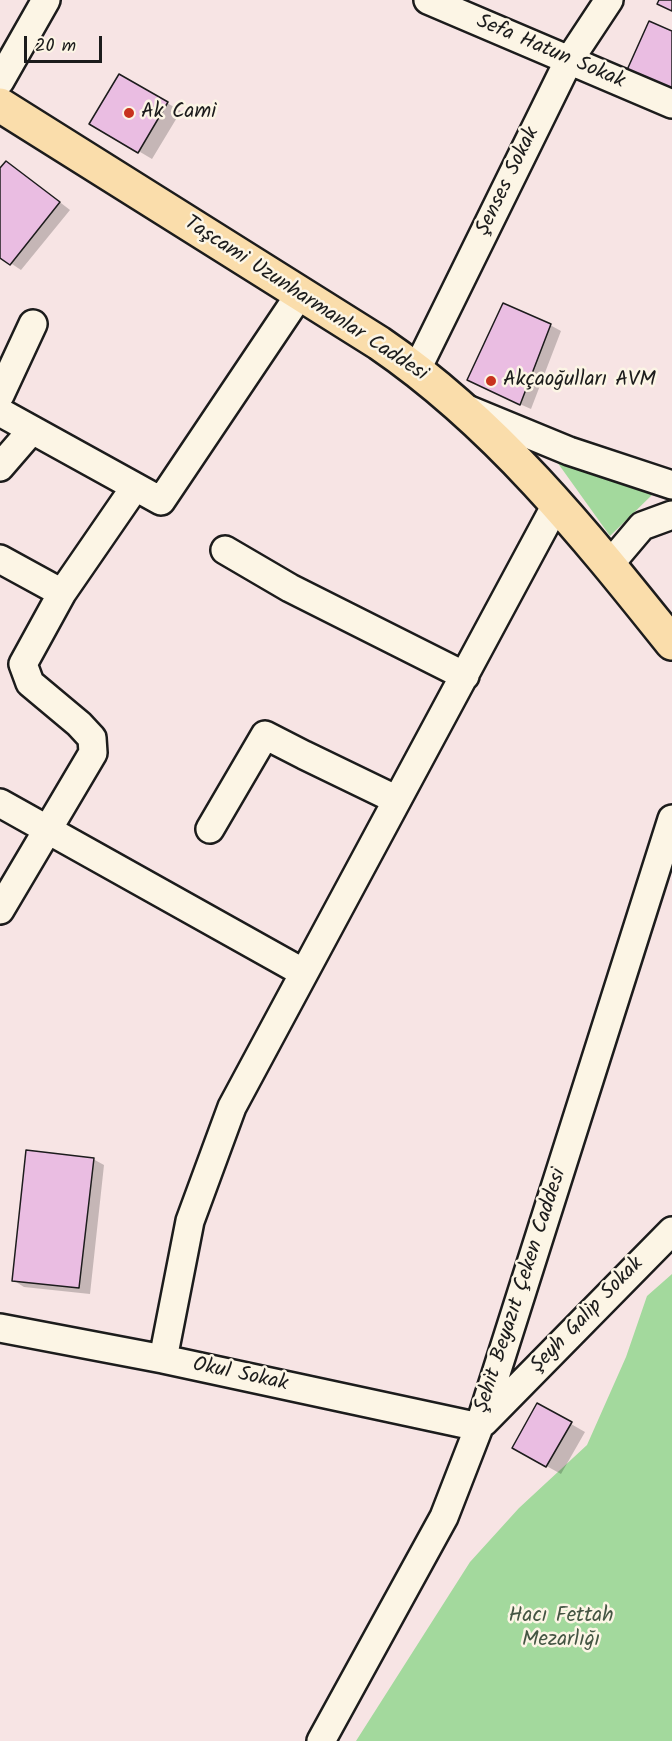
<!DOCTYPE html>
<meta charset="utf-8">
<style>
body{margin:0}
#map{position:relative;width:672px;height:1741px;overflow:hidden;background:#f7e4e4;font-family:Kalam,sans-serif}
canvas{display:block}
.scale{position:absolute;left:24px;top:36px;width:78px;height:27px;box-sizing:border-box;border:3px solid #1c1c1c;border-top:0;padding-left:8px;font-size:18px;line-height:21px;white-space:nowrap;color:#1c1c1c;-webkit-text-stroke:4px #fcf5e5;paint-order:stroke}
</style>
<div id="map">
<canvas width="672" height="1741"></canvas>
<div class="scale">20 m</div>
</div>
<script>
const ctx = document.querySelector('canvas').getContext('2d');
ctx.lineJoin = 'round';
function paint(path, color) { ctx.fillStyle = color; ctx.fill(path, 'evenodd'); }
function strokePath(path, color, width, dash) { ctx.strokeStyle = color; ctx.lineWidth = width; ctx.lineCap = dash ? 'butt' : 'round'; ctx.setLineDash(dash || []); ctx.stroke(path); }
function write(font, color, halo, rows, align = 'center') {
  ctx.font = font + ' Kalam,sans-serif'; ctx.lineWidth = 5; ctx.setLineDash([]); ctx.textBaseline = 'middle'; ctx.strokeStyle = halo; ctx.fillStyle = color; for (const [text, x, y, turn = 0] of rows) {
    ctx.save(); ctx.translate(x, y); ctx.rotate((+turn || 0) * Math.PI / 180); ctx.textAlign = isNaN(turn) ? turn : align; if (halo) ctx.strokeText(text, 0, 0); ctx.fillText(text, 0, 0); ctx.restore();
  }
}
paint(new Path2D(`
 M552 455 654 493 610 536Z
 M672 1274V1741H356L470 1562 519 1508 587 1445 626 1357 647 1296Z`), '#a3d99d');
paint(new Path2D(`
 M120 76 181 111 152 159 91 123Z
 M17 169 70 210 21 270 0 256V171Z
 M550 325 561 331 531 409 479 386Z
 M93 1159 104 1165 90 1294 24 1287 13 1280Z
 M538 1405 585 1432 561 1474 514 1448Z`), '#0003');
const building = new Path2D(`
 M659 0H672V11L657 4Z
 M649 21 672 31V90L627 70Z
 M119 74 168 102 138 153 89 124Z
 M6 161 60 202 10 265 0 258V168Z
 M503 303 551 324 520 405 467 380Z
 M26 1150 94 1158 79 1288 12 1281Z
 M537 1403 572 1422 546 1467 512 1448Z`);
paint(building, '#eabde2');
strokePath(building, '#1c1c1c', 1.5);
const minor = new Path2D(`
 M428 0 672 104
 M0 81 46 0
 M417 369 568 62 609 0
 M0 395 33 324
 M467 409 569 451 672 485
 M0 412 161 501 300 294
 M0 467 32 430
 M225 550 290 588 465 676
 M0 559 62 593 135 487
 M609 565 642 526 672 515
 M0 803 304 973
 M210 829 265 735 304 755 397 800
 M0 910 93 753 92 738 79 724 30 683 23 664 62 593
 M0 1328 163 1359 479 1427
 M163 1359 190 1221 232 1107 557 503
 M484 1422 672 1231
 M321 1741 444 1517 479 1427 672 819`);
const major = new Path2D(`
 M0 105 379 343C496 423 584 533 672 643`);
strokePath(minor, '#1c1c1c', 32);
strokePath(major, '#1c1c1c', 38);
strokePath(minor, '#fcf5e5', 27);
strokePath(major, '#faddab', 33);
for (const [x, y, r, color] of [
 [129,113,6,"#c8321e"],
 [491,381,6,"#c8321e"]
]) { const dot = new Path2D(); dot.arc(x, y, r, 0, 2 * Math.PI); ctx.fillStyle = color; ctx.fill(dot); strokePath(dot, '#fcf5e5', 2); }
write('21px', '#1c1c1c', '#fcf5e5', [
 ["Sefa Hatun Sokak",550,53,23],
 ["Şenses Sokak",509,182,-64],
 ["Taşcami Uzunharmanlar Caddesi",305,300,33],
 ["Şehit Beyazıt Çeken Caddesi",522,1291,-72],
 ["Şeyh Galip Sokak",588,1316,-46],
 ["Okul Sokak",240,1376,12]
]);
write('21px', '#1c1c1c', '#fcf5e5', [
 ["Ak Cami",141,113],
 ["Akçaoğulları AVM",503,381]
], 'left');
write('21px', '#445543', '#fcf5e5', [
 ["Hacı Fettah",561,1617],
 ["Mezarlığı",561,1641]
]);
</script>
